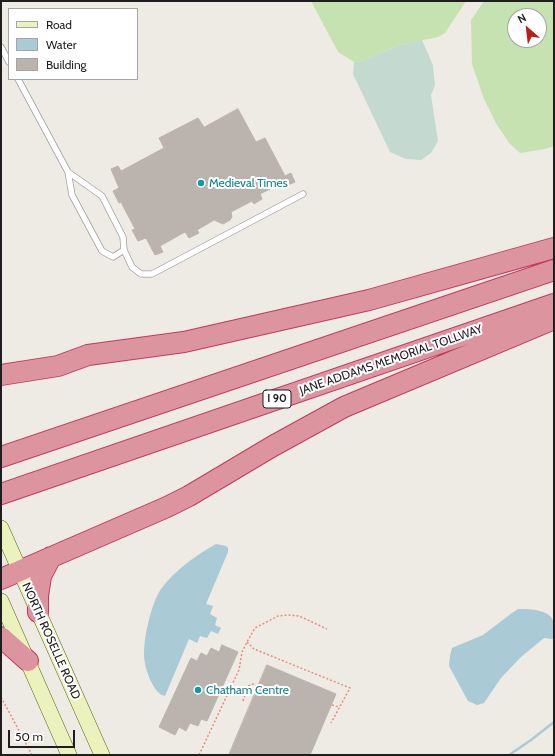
<!DOCTYPE html>
<style>
body{margin:0}
#map{position:relative;width:555px;height:756px;overflow:hidden;background:#eeebe5;font-family:Cabin,sans-serif}
canvas{display:block}
.frame{position:absolute;inset:0;border:2px solid #1e1e1e;pointer-events:none}
.legend{position:absolute;left:8px;top:8px;width:130px;height:72px;box-sizing:border-box;background:#fff;border:1px solid #a5a5a5;margin:0;padding:5px 7px;list-style:none;font-size:12px;color:#1e1e1e}
.legend li{display:flex;align-items:center;gap:8px;height:20px}
.legend b{width:20px;border:1px solid #a5a5a5}
.north{position:absolute;left:507px;top:8px;width:40px;height:40px;box-sizing:border-box;background:#fff;border:1px solid #a5a5a5;border-radius:50%;rotate:332deg;font-size:11px;font-weight:700;line-height:16px;text-align:center;color:#1e1e1e}
.north::after{content:'';display:block;margin:auto;width:14px;height:18px;background:#b52117;clip-path:polygon(50% 0,100% 100%,50% 72%,0 100%)}
.scale{position:absolute;left:8px;top:730px;width:67px;height:18px;box-sizing:border-box;border:2px solid #1e1e1e;border-top:0;padding-left:5px;font-size:12px;line-height:14px;white-space:nowrap;color:#1e1e1e;-webkit-text-stroke:3px #fff;paint-order:stroke}
</style>
<div id="map">
<canvas width="555" height="756"></canvas>
<div class="frame"></div>
<ul class="legend">
<li><b style="height:5px;background:#ecf2be"></b>Road</li>
<li><b style="height:11px;background:#aacad6"></b>Water</li>
<li><b style="height:11px;background:#bbb4ae"></b>Building</li>
</ul>
<div class="north">N</div>
<div class="scale">50 m</div>
</div>
<script>
const ctx = document.querySelector('canvas').getContext('2d');
ctx.lineJoin = 'round';
function paint(path, color) { ctx.fillStyle = color; ctx.fill(path, 'evenodd'); }
function strokePath(path, color, width, dash) { ctx.strokeStyle = color; ctx.lineWidth = width; ctx.lineCap = dash ? 'butt' : 'round'; ctx.setLineDash(dash || []); ctx.stroke(path); }
function write(font, color, halo, rows, align = 'center') {
  ctx.font = font + ' Cabin,sans-serif'; ctx.lineWidth = 4; ctx.setLineDash([]); ctx.textBaseline = 'middle'; ctx.strokeStyle = halo; ctx.fillStyle = color; for (const [text, x, y, turn = 0] of rows) {
    ctx.save(); ctx.translate(x, y); ctx.rotate((+turn || 0) * Math.PI / 180); ctx.textAlign = isNaN(turn) ? turn : align; if (halo) ctx.strokeText(text, 0, 0); ctx.fillText(text, 0, 0); ctx.restore();
  }
}
paint(new Path2D(`
 M311 1H466L445 33 438 37 399 45 365 60 354 62 338 52Z
 M484 1H554V146L545 149 520 153 510 144 497 125 484 99 472 64 471 20ZM515 16H539V40H515Z`), '#c6e2b0');
paint(new Path2D(`
 M422 40 433 65 435 85 431 95 438 141 431 153 421 160 406 159 390 152 353 74 354 62 365 60 399 45Z`), '#c4dad1');
paint(new Path2D(`
 M216 544 226 546 228 548V552L206 604 213 606 210 614 217 618 215 625 221 628 218 634 211 631 207 638 200 636 197 643 189 639 165 696C163 695 161 695 159 693 153 688 146 672 145 663 141 646 151 603 161 589 176 569 195 556 216 544Z
 M518 609C530 609 552 609 554 624 555 629 554 633 554 638L552 639 544 638 521 657 501 678 484 703 477 705 468 701 449 666 450 656 452 648 483 635 512 613Z`), '#aacad6');
strokePath(new Path2D(`
 M509 755 531 740 554 722`), '#aacad6', 2.5);
const building = new Path2D(`
 M238 109 256 142 265 138 285 176 291 173 295 182 288 185 286 181 260 194 262 199 254 204 252 201 231 212 232 217 230 220 223 224 214 220 197 230 199 233 189 238 185 232 160 246 163 252 155 255 146 238 138 241 132 230 135 229 121 202 119 203 113 191 119 188 111 169 118 166 121 171 164 148 159 138 198 118 204 127Z
 M222 645 238 652 207 721 201 719 198 726 190 723 186 731 179 727 175 735 159 727 191 658 197 661 201 653 207 656 211 648 219 652Z
 M267 665 336 694 310 755H229Z`);
paint(building, '#bbb4ae');
strokePath(building, '#beb3a9', 1);
const lane = new Path2D(`
 M1 47 9 62
 M18 79 68 172 72 195 102 251 113 257 124 250 123 237 102 196 68 172
 M124 250 132 267 141 274H152L303 194`);
const secondary = new Path2D(`
 M1 528 102 755
 M1 601 69 755`);
const highway = new Path2D(`
 M1 375 58 366 88 355 184 342 369 300 554 248
 M1 457 554 270
 M1 494 554 304
 M1 579 167 507 189 496 273 446 344 407 554 319
 M38 612V596L41 576 51 557
 M1 637 28 661`);
strokePath(lane, '#9f9f9f', 7);
strokePath(secondary, '#596811', 16);
strokePath(highway, '#c53860', 22);
strokePath(new Path2D(`
 M247 642 254 649 350 688 331 723
 M229 692 248 686
 M1 697 32 755
 M243 701 248 686 253 684 258 687
 M332 705 339 707
 M199 755 239 670 242 652 247 642 255 628 278 616 288 615 299 616 327 629`), '#ea8c7a', 1.5, [2, 2]);
strokePath(lane, '#fff', 5.5);
strokePath(secondary, '#ecf2be', 15);
strokePath(highway, '#dc959e', 20);
for (const [x, y, r, color] of [
 [201,183,4,"#0f9aa8"],
 [198,690,4,"#0f9aa8"]
]) { const dot = new Path2D(); dot.arc(x, y, r, 0, 2 * Math.PI); ctx.fillStyle = color; ctx.fill(dot); strokePath(dot, '#fff', 1.5); }
for (const [x, y, w] of [
 [277,399,28]
]) { const box = new Path2D(); box.roundRect(x - w / 2, y - 9, w, 18, 3); ctx.fillStyle = '#fff'; ctx.fill(box); strokePath(box, '#1e1e1e', 1); }
write('bold 11px', '#1e1e1e', null, [
 ["I 90",277,399]
]);
write('12px', '#0d838f', '#fff', [
 ["Medieval Times",209,183],
 ["Chatham Centre",206,690]
], 'left');
write('12px', '#1e1e1e', '#fff', [
 ["JANE ADDAMS MEMORIAL TOLLWAY",391,360,-19],
 ["NORTH ROSELLE ROAD",51,641,66]
]);
</script>
